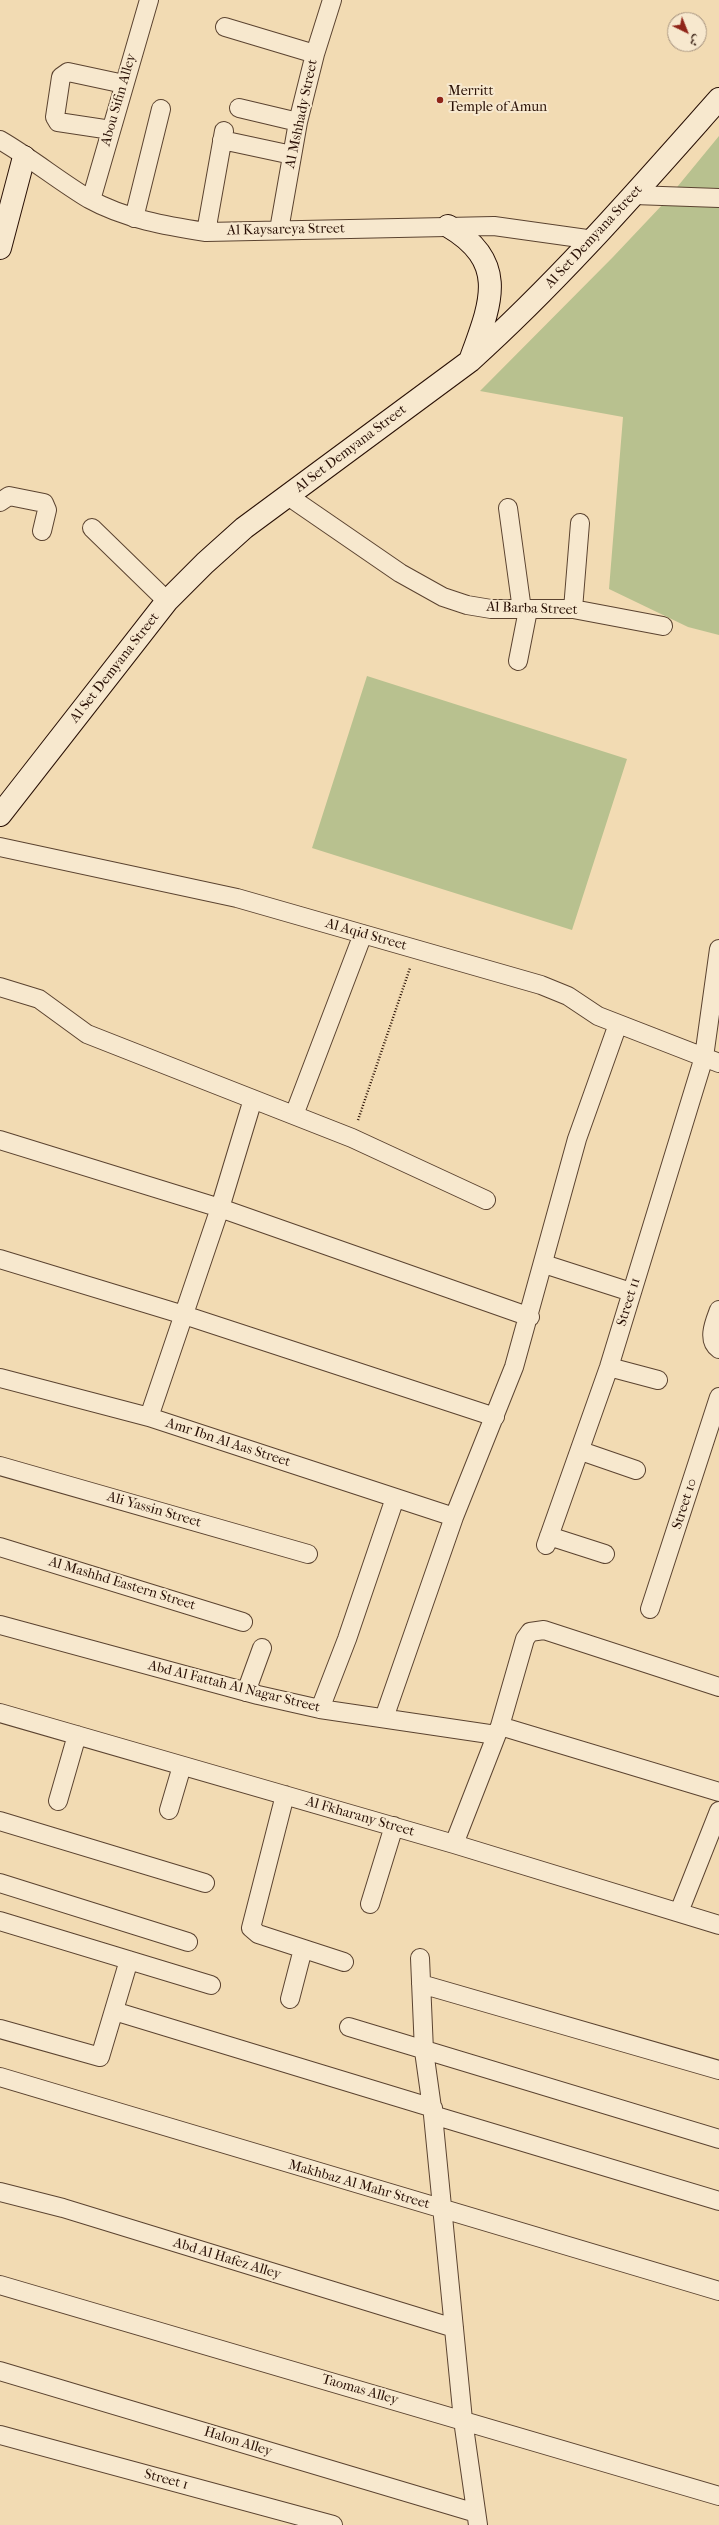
<!DOCTYPE html>
<meta charset="utf-8">
<style>
body{margin:0}
#map{position:relative;width:719px;height:2525px;overflow:hidden;background:#f2dbb3;font-family:"IM FELL French Canon",Amiri,serif}
canvas{display:block}
.north{position:absolute;left:667px;top:12px;width:40px;height:40px;box-sizing:border-box;background:#f7e8ce;border:1px solid #a5927e;border-radius:50%;rotate:137deg;font-size:11px;font-weight:700;line-height:16px;text-align:center;color:#291005}
.north::after{content:'';display:block;margin:auto;width:14px;height:18px;background:#8f2418;clip-path:polygon(50% 0,100% 100%,50% 72%,0 100%)}
</style>
<div id="map">
<canvas width="719" height="2525"></canvas>
<div class="north">ش</div>
</div>
<script>
const ctx = document.querySelector('canvas').getContext('2d');
ctx.lineJoin = 'round';
function paint(path, color) { ctx.fillStyle = color; ctx.fill(path, 'evenodd'); }
function strokePath(path, color, width, dash) { ctx.strokeStyle = color; ctx.lineWidth = width; ctx.lineCap = dash ? 'butt' : 'round'; ctx.setLineDash(dash || []); ctx.stroke(path); }
function write(font, color, halo, rows, align = 'center') {
  ctx.font = font + ' "IM FELL French Canon",serif'; ctx.lineWidth = 4; ctx.setLineDash([]); ctx.textBaseline = 'middle'; ctx.strokeStyle = halo; ctx.fillStyle = color; for (const [text, x, y, turn = 0] of rows) {
    ctx.save(); ctx.translate(x, y); ctx.rotate((+turn || 0) * Math.PI / 180); ctx.textAlign = isNaN(turn) ? turn : align; if (halo) ctx.strokeText(text, 0, 0); ctx.fillText(text, 0, 0); ctx.restore();
  }
}
paint(new Path2D(`
 M719 136V635L688 627 609 589 623 417 480 391 613 257 664 203Z
 M367 676 627 759 572 930 312 848Z`), '#b8c18f');
const street = new Path2D(`
 M225 27 315 54
 M239 108 298 122
 M111 130 58 122 55 117 61 77 68 72 124 84
 M0 140C31 158 59 181 89 199 125 219 167 226 206 232L494 226 594 240
 M222 140 292 155
 M634 195 719 198
 M91 200 149 0
 M134 218 161 109
 M279 230 298 122 315 54 332 0
 M206 232 224 131
 M288 496 400 573 443 597 467 605 491 609H573L663 626
 M0 502 9 496 44 503 47 510 42 531
 M508 508 522 610
 M92 528 167 601
 M573 609 580 523
 M518 661 528 610
 M0 847 237 898 541 985 568 996 598 1016 719 1063
 M0 987 39 999 87 1034 352 1138 486 1200
 M294 1115 363 934
 M0 1140 220 1208 530 1317
 M0 1259 184 1315 495 1417
 M544 1264 631 1292
 M719 1310C715 1321 706 1340 719 1349
 M609 1367 658 1380
 M0 1378 149 1417 454 1517
 M149 1417 220 1208 253 1099
 M581 1451 636 1470
 M0 1466 308 1554
 M549 1536 605 1554
 M546 1545 609 1367 704 1057 719 949
 M0 1547 243 1622
 M650 1609 719 1397
 M0 1625 258 1695 320 1709 496 1735
 M246 1692 262 1648
 M320 1709 347 1639 395 1498
 M0 1713 454 1844 719 1925
 M384 1718 454 1517 514 1367 577 1139 618 1024
 M500 1726 719 1792
 M285 1795 251 1928 258 1934 344 1962
 M58 1801 77 1735
 M169 1810 182 1766
 M0 1821 205 1883
 M454 1844 500 1726 525 1639 530 1632 544 1630 719 1687
 M0 1883 188 1942
 M370 1904 394 1826
 M679 1912 719 1811
 M0 1921 211 1985
 M420 1958 424 2051 433 2115 463 2420 478 2525
 M421 1984 719 2070
 M290 1999 303 1949
 M114 2011 433 2108
 M349 2027 719 2139
 M0 2029 100 2057 129 1960
 M0 2077 719 2291
 M433 2115 719 2201
 M0 2192 63 2208 454 2328
 M0 2285 719 2496
 M0 2371 476 2513
 M0 2435 333 2525`);
const secondary = new Path2D(`
 M448 226C509 262 491 303 471 358
 M0 248 24 157
 M0 815 167 601 205 563 244 528 470 361C560 280 639 189 719 99`);
strokePath(street, '#5b4330', 20);
strokePath(secondary, '#291005', 24);
strokePath(new Path2D(`
 M358 1120 410 968`), '#291005', 2.5, [1, 2]);
strokePath(street, '#f7e8ce', 18);
strokePath(secondary, '#f7e8ce', 22);
for (const [x, y, r, color] of [
 [440,100,4,"#8f2418"]
]) { const dot = new Path2D(); dot.arc(x, y, r, 0, 2 * Math.PI); ctx.fillStyle = color; ctx.fill(dot); strokePath(dot, '#f7e8ce', 1.5); }
write('14px', '#291005', '#f7e8ce', [
 ["Merritt",448,92],
 ["Temple of Amun",448,108]
], 'left');
write('14px', '#291005', '#f7e8ce', [
 ["Abou Sifin Alley",119,100,-74],
 ["Al Mshhady Street",302,114,-78],
 ["Al Kaysareya Street",286,230,-1],
 ["Al Set Demyana Street",594,237,-47],
 ["Al Set Demyana Street",351,449,-37],
 ["Al Barba Street",532,609,2],
 ["Al Set Demyana Street",115,668,-52],
 ["Al Aqid Street",366,935,16],
 ["Street 11",629,1302,-73],
 ["Amr Ibn Al Aas Street",228,1443,18],
 ["Street 10",685,1504,-72],
 ["Ali Yassin Street",154,1510,16],
 ["Al Mashhd Eastern Street",122,1584,17],
 ["Abd Al Fattah Al Nagar Street",234,1687,14],
 ["Al Fkharany Street",360,1817,16],
 ["Makhbaz Al Mahr Street",359,2185,16],
 ["Abd Al Hafez Alley",227,2259,17],
 ["Taomas Alley",360,2390,16],
 ["Halon Alley",238,2442,17],
 ["Street 1",166,2480,15]
]);
</script>
